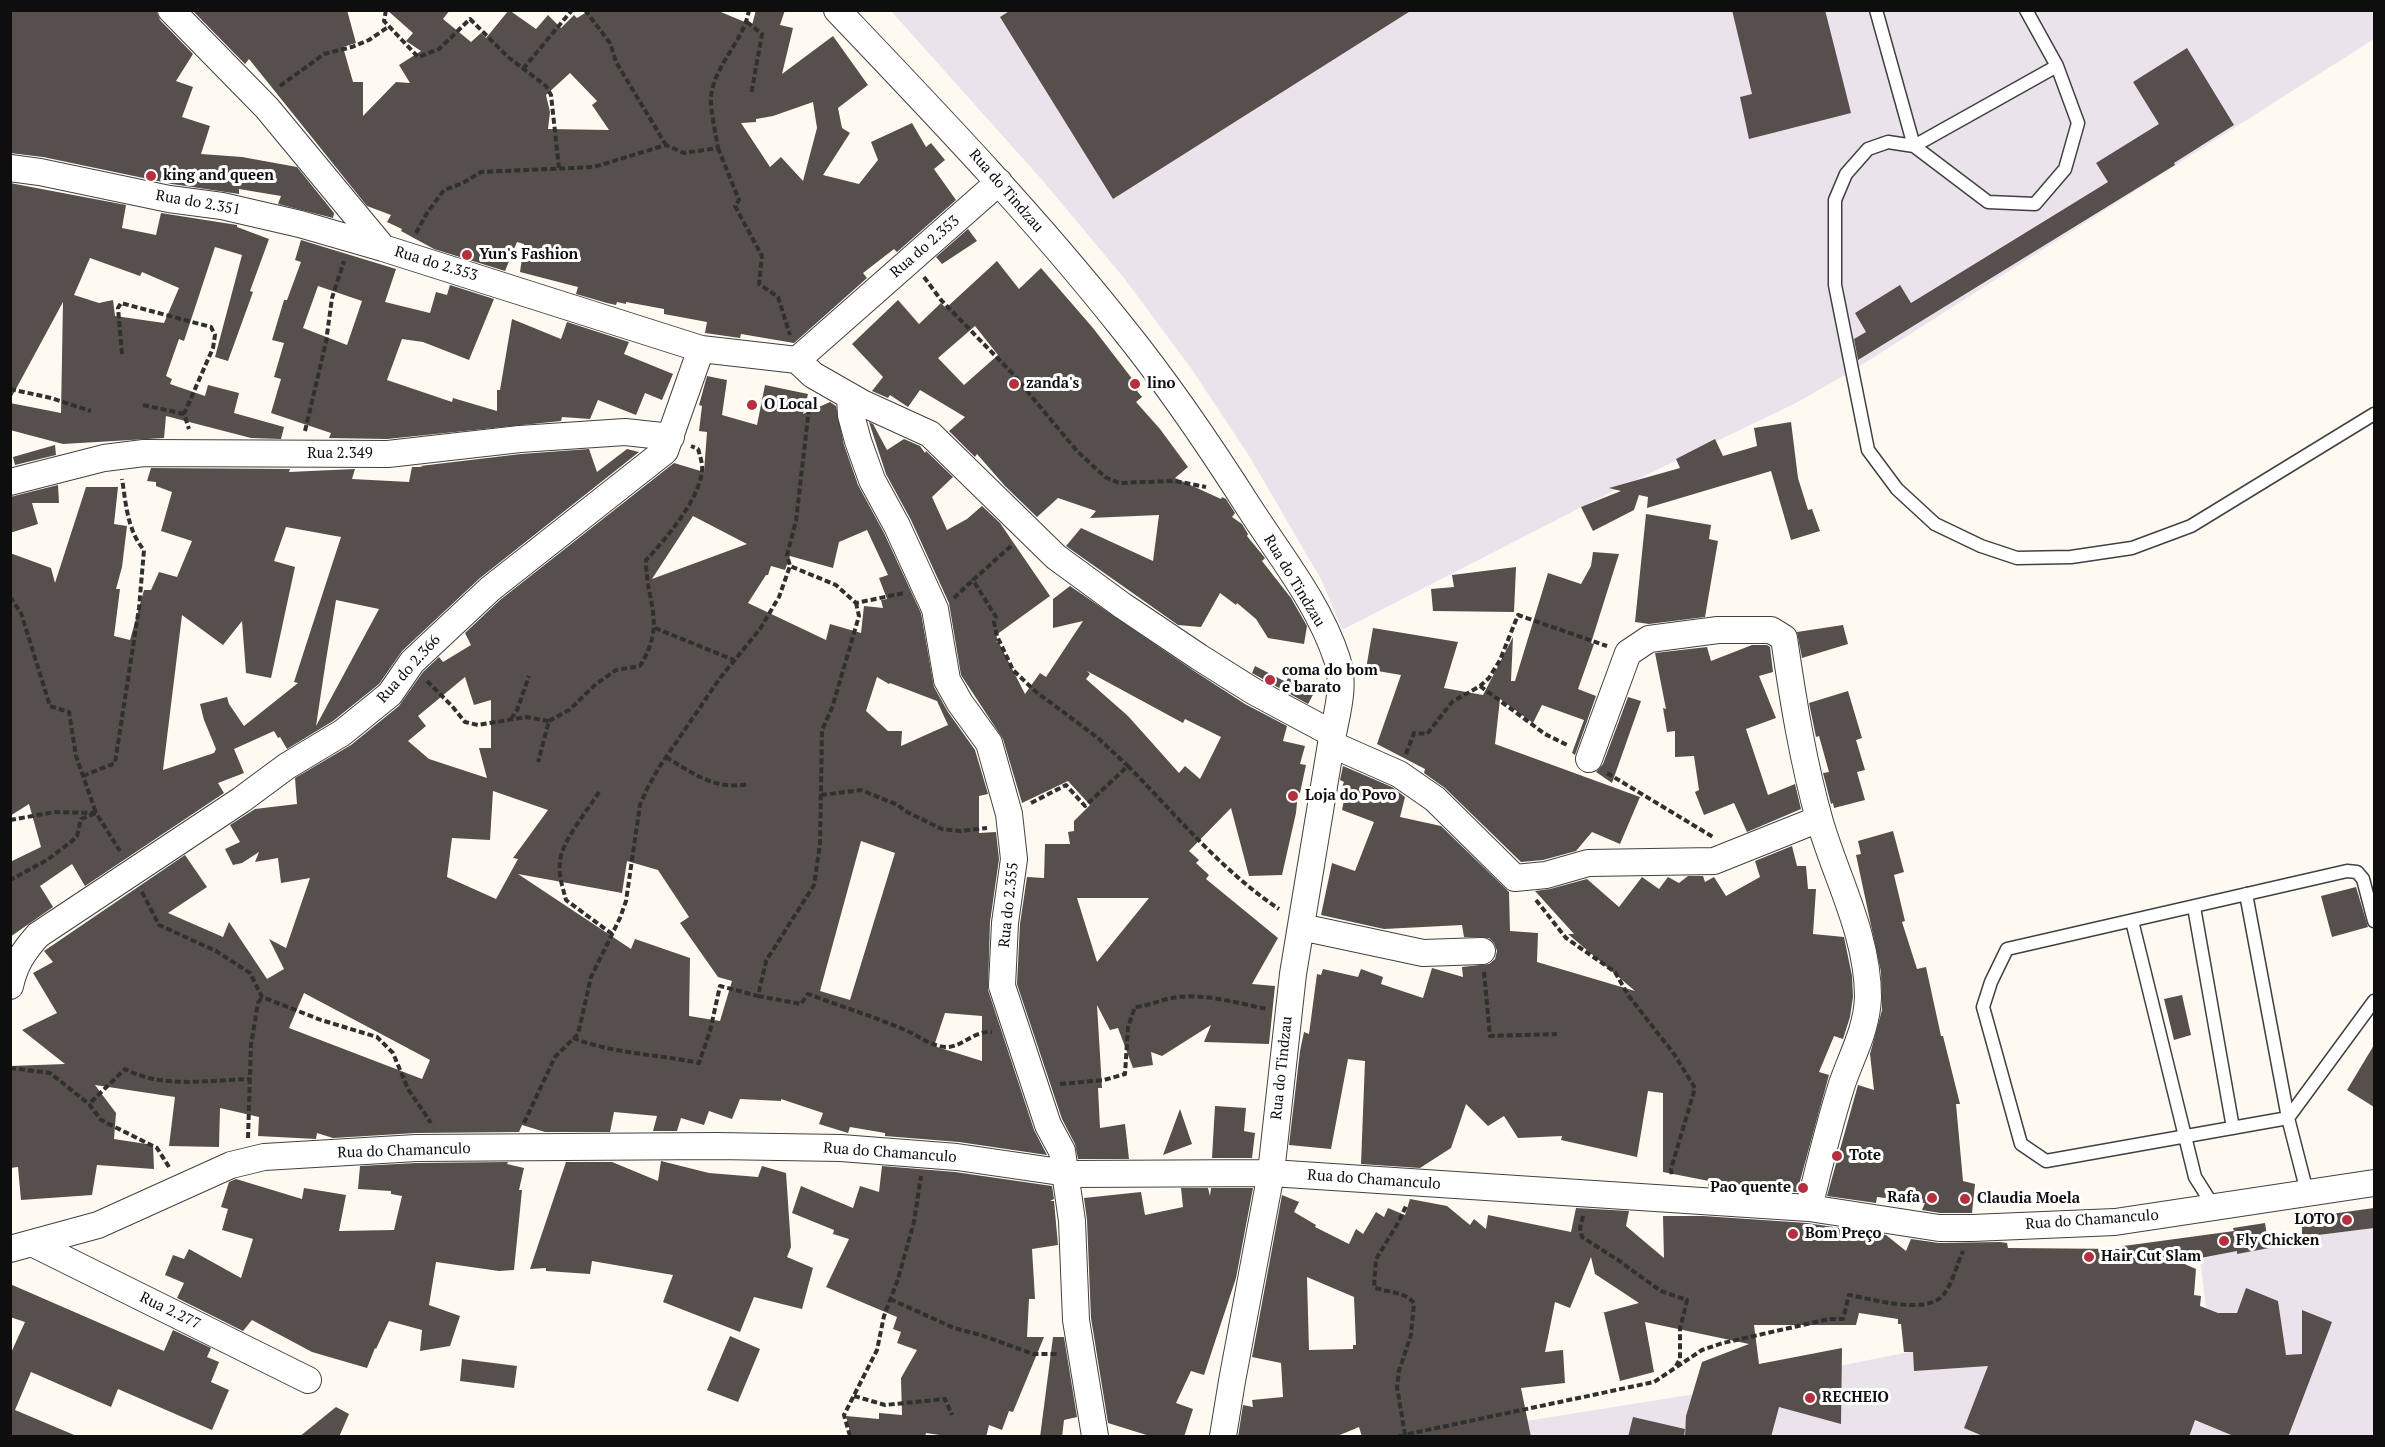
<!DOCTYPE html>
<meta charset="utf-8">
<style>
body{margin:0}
#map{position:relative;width:2385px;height:1447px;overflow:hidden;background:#fefaf1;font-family:"PT Serif",serif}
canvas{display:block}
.frame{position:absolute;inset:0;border:12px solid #0e0e0e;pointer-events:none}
</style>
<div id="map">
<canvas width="2385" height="1447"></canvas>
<div class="frame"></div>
</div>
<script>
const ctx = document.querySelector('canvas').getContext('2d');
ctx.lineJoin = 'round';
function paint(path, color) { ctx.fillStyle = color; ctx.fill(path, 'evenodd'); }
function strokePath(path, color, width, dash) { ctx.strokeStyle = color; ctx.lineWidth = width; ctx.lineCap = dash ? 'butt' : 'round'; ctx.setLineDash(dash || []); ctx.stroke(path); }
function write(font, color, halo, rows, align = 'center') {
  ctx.font = font + ' "PT Serif",serif'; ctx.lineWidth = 6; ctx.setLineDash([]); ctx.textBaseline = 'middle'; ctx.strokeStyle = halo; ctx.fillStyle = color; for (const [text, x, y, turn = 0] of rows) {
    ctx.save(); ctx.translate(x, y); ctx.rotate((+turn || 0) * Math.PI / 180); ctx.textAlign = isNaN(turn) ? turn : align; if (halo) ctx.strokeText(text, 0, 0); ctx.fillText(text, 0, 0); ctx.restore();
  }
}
paint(new Path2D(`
 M2374 10V39L1852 371 1796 403 1607 494 1342 630 1322 581 1251 459 1193 371 1124 278 1043 181 891 11Z
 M2374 1218V1436H1432L1714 1391 1909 1352 2208 1325 2200 1259Z`), '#ebe3ec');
paint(new Path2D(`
 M10 10H156L160 20 193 54 176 81 193 87 182 117 210 126 201 154 242 157 297 167 334 213 333 218 278 204 281 196 239 189V194L172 184 43 157 10 153Z
 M192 10H347L356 43 343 47 353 82H363V116L396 82 410 83 399 65 421 51 406 41 413 33 387 10H450L443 19 471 42 481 33 486 38 509 10 536 29 548 15 561 28 574 15 577 18 590 10H716L752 25 756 10H785L780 25 793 28 782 74 833 36 868 85 838 108 842 128 850 133 823 175 859 184 878 160 871 142 912 123 926 147 931 143 945 160 934 169 956 200 897 252 894 249 863 273 867 278 794 343 741 334 740 338 705 333 707 322 664 314V309L626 302V304L617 302 616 305 607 303 576 294 578 287 520 272 524 244 517 242 505 271 434 249 401 231 402 229 387 222 391 215 367 206 249 59 245 64ZM570 73 597 101 592 105 609 130 548 129 550 112 546 95ZM813 102 817 128 803 181 781 157 770 167 741 123 756 122V119L773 116Z
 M1011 10H1412L1113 199 1000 17Z
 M1732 10H1825L1851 113 1749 139 1740 97 1752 94Z
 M2187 48 2234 125 2174 163 2175 165 1858 360 1854 339 1866 332 1855 313 1900 285 1911 303 2108 182 2096 163 2159 124 2133 82Z
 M10 183 126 205 122 228 156 235 161 213 237 225V227L269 239 250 291 253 292 228 361 215 357 242 255 215 247 184 341 179 339 166 376 172 379 170 384 205 396 208 385 239 393 234 413 284 427 281 439 251 438 166 416 164 438 63 444 10 430V403L61 413 63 302 10 400ZM90 258 140 276 142 272 179 288 164 323 115 316 113 300 99 303 74 295Z
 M968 229 977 241 942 264 936 257Z
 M301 240 396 269 385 302 430 313 436 292 447 295 450 285 494 299 469 360 423 342 402 339 387 380 452 402 453 398 497 411V390H500L512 319 561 339 567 322 629 342 624 354 673 374 662 400 645 393 636 415 598 400 590 419 562 417 561 421 387 439 329 438 331 433 271 413 281 379 274 377 284 343 272 340 284 300H287L301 262 295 260ZM318 286 362 301 347 345 303 328Z
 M997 261 1019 289 1041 268 1093 328 1140 389 1137 391 1142 397 1136 402 1160 429 1188 467 1175 478 1221 499 1222 497 1226 499 1235 513 1232 517 1242 524 1248 534 1247 536 1265 558 1262 561 1291 598 1307 626 1304 644 1268 638 1256 619 1237 603 1236 605 1220 593 1201 627 1178 625 1066 546 1081 528 1153 561 1159 515 1090 518 1096 511 1058 498 1037 517 1005 486 977 454 975 457 949 431 965 417 920 390 908 407 890 395 888 398 872 391 883 377 852 344 898 300 919 324 941 303 946 308ZM975 326 998 355 964 385 938 358Z
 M707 376 727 380 722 415 757 425 765 385 808 394 803 414 830 402 836 406 844 445 858 485 884 533 921 613 934 687 948 712 975 750 988 794 979 796V833L996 832 999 859 990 922 988 990 1034 1130 1047 1155 959 1142 885 1136V1133L850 1127 848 1133 819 1124 823 1113 781 1099V1101L740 1099 732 1119 709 1111 704 1125 681 1118 677 1131H653L657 1116 614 1112 610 1132H545L522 1125 519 1132 416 1133 333 1138 317 1133 316 1139 258 1136 259 1117 220 1108 219 1147 169 1146 175 1097 95 1085 116 1113 114 1139 153 1145 154 1169 97 1165 92 1195 21 1200 18 1167 10 1168V1066L65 1064 22 1030 57 1013 33 973 53 962 44 951 185 855 207 887 168 913 223 937 229 922 267 979 284 969 269 939 286 948 310 878 281 883 278 858 255 862 259 852 242 863 233 865 225 849 240 842 230 825 255 809 297 804 295 778 351 745 399 706 423 672 439 657 443 662 471 645 465 633 500 600 674 463 704 472 707 432 699 431 702 406 699 405ZM693 516 747 544 652 579ZM867 530 888 575 879 578 887 599 881 600 883 608 864 606 861 633 830 624 826 640 748 603 766 575H768L771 566 785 570 790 556 833 568 839 542ZM465 677 474 705 491 700V748H479L487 778 429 759 408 741 426 726 418 716ZM877 677 889 684 890 683 937 701 948 725 901 746 902 731H888L866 711ZM493 791 548 810 513 858 518 859 496 899 447 877 452 838 490 840ZM861 841 895 853 850 1000 820 991ZM627 861 658 870 689 917 680 923 718 977 732 981 720 1021 689 1016 690 958 635 939 631 949 518 874 622 893ZM304 993 430 1060 422 1079 289 1028ZM945 1013 982 1016V1061L934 1046Z
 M869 422 873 424 887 450 904 439 920 446 925 453 926 451 953 477 932 497 947 530 967 519 982 506 1000 523 1050 596 996 635 998 641H996L999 643 1025 694 1040 673 1046 677 1083 621 1053 628V599L1070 586 1191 669 1245 704 1287 726 1283 741 1305 746 1300 764 1306 765 1300 793 1298 792 1296 813 1282 875 1249 876 1231 808 1189 851 1199 860 1196 863 1209 875 1206 879 1278 938 1252 984 1275 986 1269 1044 1204 1042 1211 1025 1162 1056 1151 1052 1153 1065 1133 1068 1118 1028 1110 1030 1097 1005 1102 1088H1098L1100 1128 1125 1124 1129 1159H1078L1075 1144 1062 1119 1017 984 1020 924 1027 877 1044 878 1045 844H1070L1068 832 1074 831V821L1090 805 1068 781 1022 803 1003 739 961 675 949 603 911 520 886 474ZM1087 671 1183 723 1185 719 1221 737 1200 779 1185 766 1179 773 1128 716 1086 679 1090 674ZM1077 898H1149L1097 962Z
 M1791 422 1798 478 1808 510 1812 509 1820 531 1791 540 1771 471 1647 508 1648 497 1639 495 1634 510 1593 531 1581 507 1621 491 1609 488 1680 468 1676 459 1715 439 1723 456 1757 446 1754 428Z
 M55 445 56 455 15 465 13 457Z
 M589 449 597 472 627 449 639 452 480 578 402 651 379 684 333 721 287 749 280 737 278 738 274 731 234 749 244 773 218 783 224 793 85 886 72 864 40 886 53 907 10 937V862L41 847 29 804 10 816V553L51 568 55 583 86 487H118L114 524 127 526 122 567 116 589H120L114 636 130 640 144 590H151L159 572 177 577 192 541 161 531 172 492 156 486V482L147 481 151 468 290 469 289 472 355 469 352 479 409 482 412 467H423L420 466 521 454ZM286 527 341 537 294 682 298 683 244 726 229 704 227 697 200 704 204 720 216 749 214 753 163 770 182 615 223 645 242 621 246 673 271 678 295 567 274 561ZM336 600 379 609 316 726 326 660Z
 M58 485 59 503H32L38 524 10 533V497Z
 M1646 514 1711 525 1709 539 1718 541 1705 617 1649 624 1635 622Z
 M1593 552 1619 554 1591 643 1594 644 1578 689 1596 696 1575 755 1572 753 1584 720 1542 705 1533 723 1500 699 1495 744 1640 797 1620 844 1592 832 1576 851 1543 860 1521 862 1445 788 1424 773 1425 769 1377 744 1401 675 1366 669 1373 628 1458 642 1444 688 1483 695 1513 637 1511 681H1515L1548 573 1581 584 1591 566Z
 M1516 567 1514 612 1433 611 1431 589 1454 587 1452 575Z
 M1843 625 1848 644 1802 658 1797 632Z
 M1752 645H1767L1770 647 1773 672 1759 676 1776 718 1746 729 1768 795 1795 784 1801 809 1747 832 1734 803 1704 815 1695 792 1699 790 1694 756 1675 757V731L1667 732 1663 708 1666 709 1655 653 1707 647 1711 661Z
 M1255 666 1286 682 1288 678 1315 691 1308 704 1252 673Z
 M1848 691 1862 738 1856 740 1865 770 1857 772 1865 800 1834 808 1833 803 1831 804 1823 773 1829 772 1819 736 1816 737 1809 703Z
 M1628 697 1641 701 1612 783 1596 772 1603 764Z
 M1343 766 1392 787 1405 797 1400 817 1441 826 1509 892 1510 931 1538 933 1537 962 1635 991 1568 934H1574L1535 891 1550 889 1587 879 1619 907 1642 877 1659 889 1668 877 1679 883 1688 876H1703L1705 882 1714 877 1726 896 1760 877 1755 861 1792 846 1797 866H1806L1808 889H1816L1813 934 1844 937 1852 976 1853 997 1850 1017 1843 1039 1834 1036 1819 1072 1829 1075 1797 1192 1708 1186 1709 1181 1663 1172V1093L1648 1091 1637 1157 1561 1140 1562 1136 1518 1138 1504 1116 1488 1126 1466 1104 1451 1148 1420 1168 1361 1164 1365 1061 1348 1059 1331 1149 1289 1145 1300 1051 1304 1032 1309 1034 1317 974 1321 975 1323 969 1358 977 1361 969 1383 977 1381 984 1423 998 1432 968 1463 977 1462 967 1489 964 1495 959 1497 951 1494 943 1489 938 1464 937 1462 925 1384 929 1321 915 1332 863 1355 871 1374 822 1342 810 1344 800 1338 798 1344 782 1340 780Z
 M1893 831 1904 872 1894 875 1905 921 1902 922 1917 969 1926 967 1941 1036H1943L1960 1104H1956L1963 1181 1975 1184 1972 1213H1940L1922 1210 1925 1203 1877 1197 1876 1203 1827 1196 1858 1085 1874 1090 1870 1054 1882 1010 1881 972 1856 855 1861 854 1858 841Z
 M2356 887 2368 927 2332 937 2321 896Z
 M2182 995 2191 1035 2174 1040 2164 999Z
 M2374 1045V1107L2347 1090Z
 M1215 1106 1246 1108 1244 1131 1255 1133 1252 1158H1212Z
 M1180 1109 1192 1144 1163 1155Z
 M661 1161 709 1173 758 1177 762 1166 786 1173 791 1247 787 1257 813 1268 802 1309 754 1297 740 1332 663 1302 673 1275 592 1261 590 1274 546 1271V1268L530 1269 566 1162H612L658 1181Z
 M508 1162 507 1164 524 1168 519 1190H522L514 1270 499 1271 436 1262 429 1305 460 1316 450 1346 420 1351 422 1330 389 1321 376 1349 375 1348 367 1368 312 1352 252 1320 243 1331 177 1298 184 1283 165 1275 173 1255 184 1259 189 1249 241 1278 253 1239 222 1230 228 1209 221 1207 229 1182 236 1179 302 1199 304 1188 346 1195 339 1231 394 1230 402 1196 391 1194V1191L358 1189 360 1166 416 1163Z
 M882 1166 955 1172 1052 1186 1054 1199 1050 1201H1054L1058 1245 1032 1249 1035 1299H1029L1027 1337H1044L1013 1412 1009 1411 1002 1430 989 1425 986 1437H953L926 1433 925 1437H851L846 1416 879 1419V1413L902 1415 901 1378 917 1350 897 1343 901 1332 893 1329 897 1317 826 1287 849 1239 833 1234 834 1230 792 1213 801 1186 853 1208 860 1186 879 1192Z
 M1181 1188H1208L1210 1196 1211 1188H1253L1236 1278 1204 1375 1191 1371 1176 1403 1193 1409 1184 1437H1153L1108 1423 1091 1318 1087 1220 1084 1198 1141 1192 1145 1215 1183 1207Z
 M1282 1195 1299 1202 1294 1212 1316 1225 1315 1227 1349 1244 1356 1229 1363 1234 1376 1212 1384 1217 1388 1208 1405 1215 1410 1199 1447 1206 1470 1225 1474 1219 1486 1229 1488 1215 1571 1232 1576 1208 1629 1211 1626 1226 1664 1258 1663 1216H1703L1807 1223 1886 1235 1906 1251 1911 1239 1939 1243 2000 1242 2007 1243 2008 1248 2122 1249V1246L2131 1245 2234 1231 2233 1228 2265 1223 2269 1248 2237 1254V1251L2180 1262 2196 1269 2194 1295 2201 1296 2200 1306 2218 1313H2237L2246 1288 2278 1301 2286 1355 2302 1354V1310L2332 1322 2288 1437H2236L2195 1420 2189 1437H1985L1964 1428 1988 1366 1914 1371 1913 1352H1904L1901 1324H1898V1319L1859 1313 1856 1325H1754L1759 1364 1842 1348 1841 1424 1779 1407 1771 1437H1685L1686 1416 1702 1362 1749 1344 1645 1322 1654 1372 1620 1381 1604 1313H1602L1639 1303 1595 1274 1591 1257 1570 1308 1555 1302 1545 1352 1563 1350 1565 1383 1521 1388 1531 1437H1362L1359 1427 1335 1437H1238L1243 1405 1253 1407 1252 1400 1283 1397 1281 1363 1252 1357ZM1307 1277 1354 1297 1356 1345H1353V1349L1309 1350Z
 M2374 1208V1228L2302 1237V1218Z
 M10 1284 164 1351 173 1330 211 1348 207 1357 219 1362 211 1382 229 1390 212 1430 118 1389 111 1407 31 1372 15 1410 79 1437H10V1355L25 1322 10 1317Z
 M730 1336 760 1349 738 1402 707 1390Z
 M1053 1337H1064L1077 1417 1064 1420 1062 1437H1040Z
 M462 1359 517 1366 514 1388 460 1381Z
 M336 1407 349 1414 339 1437H299Z
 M1633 1417 1685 1429 1684 1437H1628Z`), '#564f4b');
const service = new Path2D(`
 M1876 10 1914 146
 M2026 10 2057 66 2078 123 2065 169 2035 204 1988 202 1914 146 1888 142 1868 149 1846 174 1835 200V285L1868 450 1897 489 1935 524 1981 546 2017 558 2071 557 2132 548 2191 526 2374 414
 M1914 146 2057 66
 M2246 894 2288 1118 2307 1192
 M2194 907 2233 1128
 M2132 921 2195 1177 2214 1207
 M2374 921 2363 879 2357 872 2347 871 2007 949 1991 982 1983 1007 2021 1144 2046 1161 2288 1118 2374 1001`);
const minor = new Path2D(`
 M171 10 267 108 383 248
 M837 10C935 113 1033 215 1121 326 1168 384 1210 446 1250 509 1281 557 1319 604 1337 659 1346 688 1336 715 1331 744L1293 974 1271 1173 1232 1381 1223 1436
 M10 168 40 172 169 199 222 206 300 224 383 248 701 349 797 360 813 375 862 403 930 434 1056 557 1123 606 1199 657 1253 691 1333 734
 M797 360 999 182
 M850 396 851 415 858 441 872 480 897 526 935 609 947 680 960 703 989 743 1009 814 1014 859 1005 923 1002 986 1048 1125 1062 1151 1072 1221 1076 1320 1095 1436
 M10 482 104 458 144 453 388 454 520 439 625 432 671 437
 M1331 744 1399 774 1435 799 1515 878 1546 875 1588 863 1714 861 1819 819
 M1301 927 1423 953 1482 951
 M10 986C15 964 23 952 38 935L241 800 287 766 342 733 390 694 412 662 490 589 665 451 701 349
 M1809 1208 1939 1228H1972L2115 1222 2374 1183
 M32 1243 308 1380
 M10 1249 98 1225 231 1165 264 1157 416 1148 716 1146 841 1148 957 1157 1074 1174 1271 1173 1809 1208C1819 1166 1829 1125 1842 1084 1852 1055 1867 1029 1868 997 1868 935 1837 880 1820 822 1803 762 1793 700 1784 638L1771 630H1718L1649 639 1628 653 1589 759`);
strokePath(service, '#414141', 15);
strokePath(minor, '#414141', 28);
strokePath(new Path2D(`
 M386 10 384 21 418 57 439 49 470 19 508 57 546 86 551 95 559 168
 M585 10 610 43 616 62 666 145
 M747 22 762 34 751 95
 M523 69 572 10
 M280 86 324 54 352 47 369 40 388 27
 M718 148 739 200 735 206 762 256 759 284 778 297 790 335
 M416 233 427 213 444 190 463 183 481 172 594 167 666 145 684 153 718 148C716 135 710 109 711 97 714 65 744 41 749 10
 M924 277 941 300 1012 373 1077 451 1105 477 1119 483 1175 481 1206 487
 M122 354 118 308 121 303 211 327 215 335 213 348 184 414 189 429
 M10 389 51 398 91 411
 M810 399 796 521 787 555 790 566 836 585 856 603 904 593
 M143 405 184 414
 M305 431 326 342 332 298 344 261
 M1011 546 973 580 996 617 994 622 997 636 1013 670 1035 691 1098 738 1128 766
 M10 597 21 613 50 706 69 712 76 756 96 813 81 819 77 836 72 841 47 860 10 880
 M954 598 973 580
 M655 628 734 660
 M427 681 452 706 465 722 478 725 526 717 549 721 538 762
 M1480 686 1545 734 1569 746
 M511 719 517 710 529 676
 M549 721 569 710 596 684 616 670 640 666C667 622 646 604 646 560 666 539 698 501 702 472 703 465 700 455 698 449L691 446
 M1406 754 1414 733 1427 734 1452 702 1480 686 1489 678 1500 660 1518 615 1607 646
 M666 757C692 773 716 791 749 784
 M1607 773 1713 837
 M83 776 115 763 139 608 144 550C127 530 126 503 122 479
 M599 792C588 810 561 842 560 862 558 875 563 888 566 900L612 934
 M821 795 861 790 898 805 905 811 942 829 960 831 987 828
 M1031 803 1066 785 1085 806 1128 766C1176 815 1222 871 1279 909
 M10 820 55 812 96 813 120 851
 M142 892 159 925 216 951 250 973 262 997 321 1020 377 1037 393 1053 408 1089 431 1123
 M1536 900 1566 938 1615 972 1628 995 1674 1054 1695 1088 1671 1169 1672 1176
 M1484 972 1490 1036 1557 1034
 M758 996 801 1004 808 994C840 1006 872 1016 903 1029 918 1035 928 1045 945 1047 962 1048 972 1031 992 1032
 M573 1038C614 1054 657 1054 699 1063L710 1031 720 986 758 996 766 961 814 885 820 844 822 730 832 708 859 616 856 603
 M10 1068 50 1073 89 1104
 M1060 1084 1104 1080 1125 1074 1128 1027 1135 1007C1147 1006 1156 1002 1167 999 1199 991 1236 1003 1267 1009
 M524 1123 555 1057 578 1034 591 977 620 918 626 901 640 805 647 789 658 769 720 678 760 629 779 597 790 566
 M248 1138 251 1045 258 1003 262 997
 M169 1167 157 1148 101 1120 89 1104 125 1069C162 1089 211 1080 251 1079
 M1583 1216 1580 1228 1582 1237 1618 1260 1661 1291 1687 1300 1680 1329V1359L1676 1366
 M890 1299 954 1328 981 1335 1033 1354H1059
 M854 1396 885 1405 945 1399 952 1415
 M1405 1435 1397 1387 1399 1371 1411 1335 1414 1303C1404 1291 1388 1293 1374 1287L1376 1259 1398 1223 1407 1204
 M850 1436 844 1415 877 1350 884 1316 898 1279 914 1222 921 1176
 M1399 1436 1654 1382 1702 1350 1723 1343 1829 1319H1843L1849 1295C1873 1299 1927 1316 1944 1294 1953 1282 1957 1264 1963 1251`), '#303030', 4, [6, 3]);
strokePath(service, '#fff', 12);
strokePath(minor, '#fff', 26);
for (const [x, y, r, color] of [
 [151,176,6,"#b52f3f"],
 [467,255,6,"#b52f3f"],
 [1014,384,6,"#b52f3f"],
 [1135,384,6,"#b52f3f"],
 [752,405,6,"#b52f3f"],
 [1270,680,6,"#b52f3f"],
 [1293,796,6,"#b52f3f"],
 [1837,1156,6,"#b52f3f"],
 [1803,1188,6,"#b52f3f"],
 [1932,1198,6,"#b52f3f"],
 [1965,1199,6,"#b52f3f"],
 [2347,1220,6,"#b52f3f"],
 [1793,1234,6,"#b52f3f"],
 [2224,1241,6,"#b52f3f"],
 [2089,1257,6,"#b52f3f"],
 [1810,1398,6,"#b52f3f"]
]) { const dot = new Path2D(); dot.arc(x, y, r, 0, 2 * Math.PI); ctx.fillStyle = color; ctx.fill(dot); strokePath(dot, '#fff', 2); }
write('bold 15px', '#0e0e0e', '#fff', [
 ["king and queen",163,176],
 ["Yun's Fashion",479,255],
 ["zanda's",1026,384],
 ["lino",1147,384],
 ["O Local",764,405],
 ["coma do bom",1282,671],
 ["e barato",1282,688],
 ["Loja do Povo",1305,796],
 ["Tote",1849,1156],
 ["Pao quente",1791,1188,"right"],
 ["Rafa",1920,1198,"right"],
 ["Claudia Moela",1977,1199],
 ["LOTO",2335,1220,"right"],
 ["Bom Preço",1805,1234],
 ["Fly Chicken",2236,1241],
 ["Hair Cut Slam",2101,1257],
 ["RECHEIO",1822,1398]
], 'left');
write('15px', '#0e0e0e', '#fff', [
 ["Rua do Tindzau",1006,191,49],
 ["Rua do 2.351",198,203,10],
 ["Rua do 2.353",925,247,-41],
 ["Rua do 2.353",436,264,17],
 ["Rua 2.349",340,454],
 ["Rua do Tindzau",1294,581,59],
 ["Rua do 2.366",409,669,-48],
 ["Rua do 2.355",1009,905,-84],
 ["Rua do Tindzau",1282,1068,-84],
 ["Rua do Chamanculo",404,1151,-2],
 ["Rua do Chamanculo",890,1153,4],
 ["Rua do Chamanculo",1374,1180,4],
 ["Rua do Chamanculo",2092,1220,-4],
 ["Rua 2.277",170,1311,26]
]);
</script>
